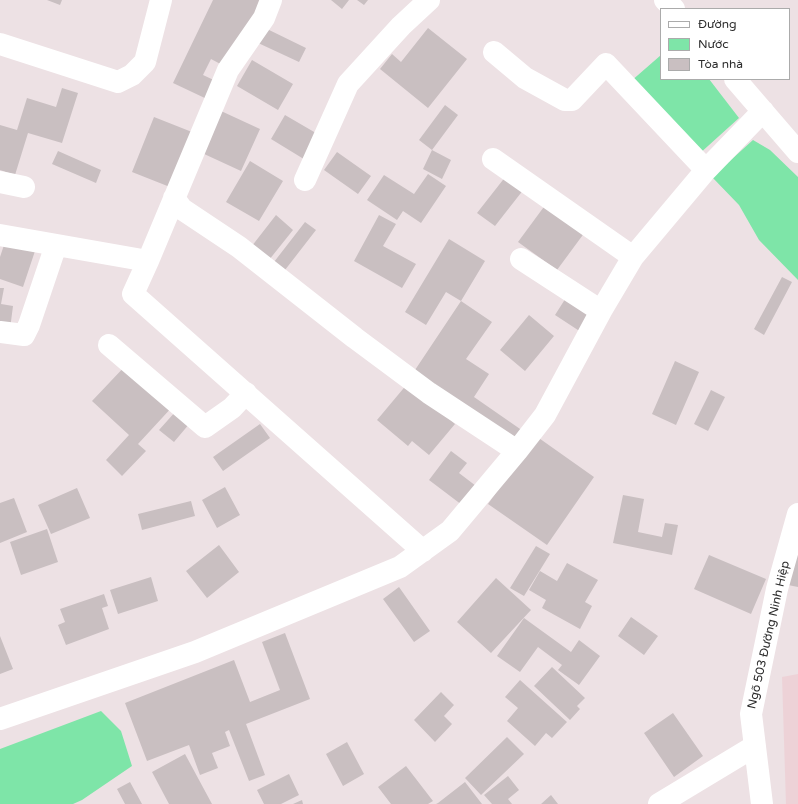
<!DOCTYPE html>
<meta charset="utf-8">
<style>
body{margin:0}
#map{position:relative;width:798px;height:804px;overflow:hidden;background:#ede1e4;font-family:"Varela Round",sans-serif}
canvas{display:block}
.legend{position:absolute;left:660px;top:8px;width:130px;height:72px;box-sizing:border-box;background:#fff;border:1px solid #ababab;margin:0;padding:5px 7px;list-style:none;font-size:12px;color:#2d2d2d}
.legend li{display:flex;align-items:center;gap:8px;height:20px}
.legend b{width:20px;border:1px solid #ababab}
</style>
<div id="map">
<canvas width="798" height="804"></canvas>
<ul class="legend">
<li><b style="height:5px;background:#fff"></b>Đường</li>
<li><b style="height:11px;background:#7ee5a8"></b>Nước</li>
<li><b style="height:11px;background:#c9bfc1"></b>Tòa nhà</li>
</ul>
</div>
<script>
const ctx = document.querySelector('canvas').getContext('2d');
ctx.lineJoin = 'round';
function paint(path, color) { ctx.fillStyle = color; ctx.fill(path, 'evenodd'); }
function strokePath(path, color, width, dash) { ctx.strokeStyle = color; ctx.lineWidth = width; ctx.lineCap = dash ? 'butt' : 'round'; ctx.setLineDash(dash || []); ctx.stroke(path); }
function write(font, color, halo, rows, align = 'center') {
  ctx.font = font + ' "Varela Round",sans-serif'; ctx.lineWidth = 4; ctx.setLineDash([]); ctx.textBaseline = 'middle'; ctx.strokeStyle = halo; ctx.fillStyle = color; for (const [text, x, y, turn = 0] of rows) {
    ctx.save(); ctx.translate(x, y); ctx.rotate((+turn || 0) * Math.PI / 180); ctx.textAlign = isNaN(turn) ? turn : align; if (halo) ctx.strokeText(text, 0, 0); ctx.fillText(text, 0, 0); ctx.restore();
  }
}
paint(new Path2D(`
 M798 674V804H786L782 677Z`), '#edd2d7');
paint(new Path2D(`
 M661 55V79H709L739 118 698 155 630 82Z
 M753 140 770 150 798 177V280L759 240 739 205 712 177Z
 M101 711 121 731 132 766 82 800 73 804H0V749Z`), '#7ee5a8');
paint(new Path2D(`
 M47 0H62L60 5Z
 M213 0H261L228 68 211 59 203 75 218 82 209 100 173 83Z
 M331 0H349L342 9Z
 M357 0H368L364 5Z
 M263 27 306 48 299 62 256 42Z
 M428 28 467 59 428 108 380 69 392 54 401 62Z
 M252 60 293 84 278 110 237 86Z
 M62 88 78 93 62 143 28 133 15 175 0 170V125L17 130 27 98 56 107Z
 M445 105 458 115 432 150 451 160 442 179 423 169 432 150 419 140Z
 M221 111 260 129 241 171 202 153Z
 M285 115 321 136 307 161 271 139Z
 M154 117 197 134 175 189 132 172Z
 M58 151 101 170 96 183 52 164Z
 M337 152 371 176 358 194 324 170Z
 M250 161 283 181 259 221 226 202Z
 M428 174 446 186 421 223 403 211 397 220 367 200 384 175 414 194Z
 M506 176 524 189 495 226 477 213Z
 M546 204 585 232 557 270 518 242Z
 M276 215 293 230 265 265 248 251Z
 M379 215 396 224 383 246 416 264 402 288 354 261Z
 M305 222 316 230 285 270 274 262Z
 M6 239 36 248 23 287 0 279V257Z
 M449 239 485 261 461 301 446 292 426 325 405 312Z
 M782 277 792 282 764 335 754 329Z
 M0 288H4L1 304 13 306 10 329 0 327Z
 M569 293 599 311 584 334 555 315Z
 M461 301 492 322 466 359 489 374 474 397 523 431 513 445 411 376Z
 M529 315 554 336 525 371 500 350Z
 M675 361 699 372 676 425 652 414Z
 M128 363 174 405 138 444 146 451 122 476 106 460 129 435 92 401Z
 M408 383 455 424 429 455 412 441 408 446 377 420Z
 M711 390 725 397 708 431 694 424Z
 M176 411 190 423 174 442 159 430Z
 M260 424 270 438 223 471 213 457Z
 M536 436 594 477 547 545 488 504Z
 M451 451 467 463 459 473 476 486 462 505 429 480Z
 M225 487 240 515 217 528 202 500Z
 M77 488 90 518 51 534 38 505Z
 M623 495 644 499 638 532 662 537 665 523 678 525 672 555 613 543Z
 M14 498 27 532 0 543V503Z
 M191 501 195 516 142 530 138 514Z
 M47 529 58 562 21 575 10 542Z
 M798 536V587L788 585Z
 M219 545 239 572 207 598 186 571Z
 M536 546 550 554 524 596 510 588Z
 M709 555 766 579 751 614 694 589Z
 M567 563 598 580 585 602 592 606 580 629 542 608 546 600 529 590 540 571 557 581Z
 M151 577 158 601 118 614 110 590Z
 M496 578 531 610 491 653 457 622Z
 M399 587 430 631 414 642 383 599Z
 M104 594 108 606 102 608 109 629 66 645 58 625 65 622 60 609Z
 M631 617 658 636 644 655 618 636Z
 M524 618 571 652 579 640 600 656 579 685 558 670 562 665 538 647 520 672 497 656Z
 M285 633 310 699 246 724 265 775 249 781 229 730 225 732 230 746 212 753 218 768 200 775 189 745 147 761 125 703 234 660 250 702 280 690 262 642Z
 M0 636 13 669 0 674Z
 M552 667 585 698 577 706 580 709 570 720 534 686Z
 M520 680 567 722 552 738 546 733 535 746 507 721 518 708 505 697Z
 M441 692 454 705 444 716 452 724 435 742 414 720Z
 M673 713 703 756 674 777 644 733Z
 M507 737 524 754 481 795 465 778Z
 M347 742 364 774 343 786 326 754Z
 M185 754 212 804H169L152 772Z
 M406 766 433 801 428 804H391L378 787Z
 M289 774 299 795 281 804H264L257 790Z
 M508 776 519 790 508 799 512 804H492L484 795Z
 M130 782 142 804H125L117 789Z
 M465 782 482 804H436L438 803Z
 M551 795 558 804H541Z
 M302 800 303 804H293Z`), '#c9bfc1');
strokePath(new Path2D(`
 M271 0 264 18 228 70 148 261 133 294 423 551
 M665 0 674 9
 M0 44 118 82 132 75 145 62 161 0
 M494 52 525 78 565 100H572L606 64 706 170
 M735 79 798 152
 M493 159 633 257
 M305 180 348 84 401 26 429 0
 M0 182 24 187
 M174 198 182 209 239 247 355 338 429 393 517 451
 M0 235 148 261
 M521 259 601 311
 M0 332 24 335 29 325 56 245
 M109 345 205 427 232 408 246 393
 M0 719 195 652 400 567 450 531 517 451 545 415 601 311 633 257 706 170 763 111
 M659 804 755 746
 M762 804 751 714 777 589 798 514`), '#fff', 22);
write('12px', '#2d2d2d', '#fff', [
 ["Ngõ 503 Đường Ninh Hiệp",769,635,-77]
]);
</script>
